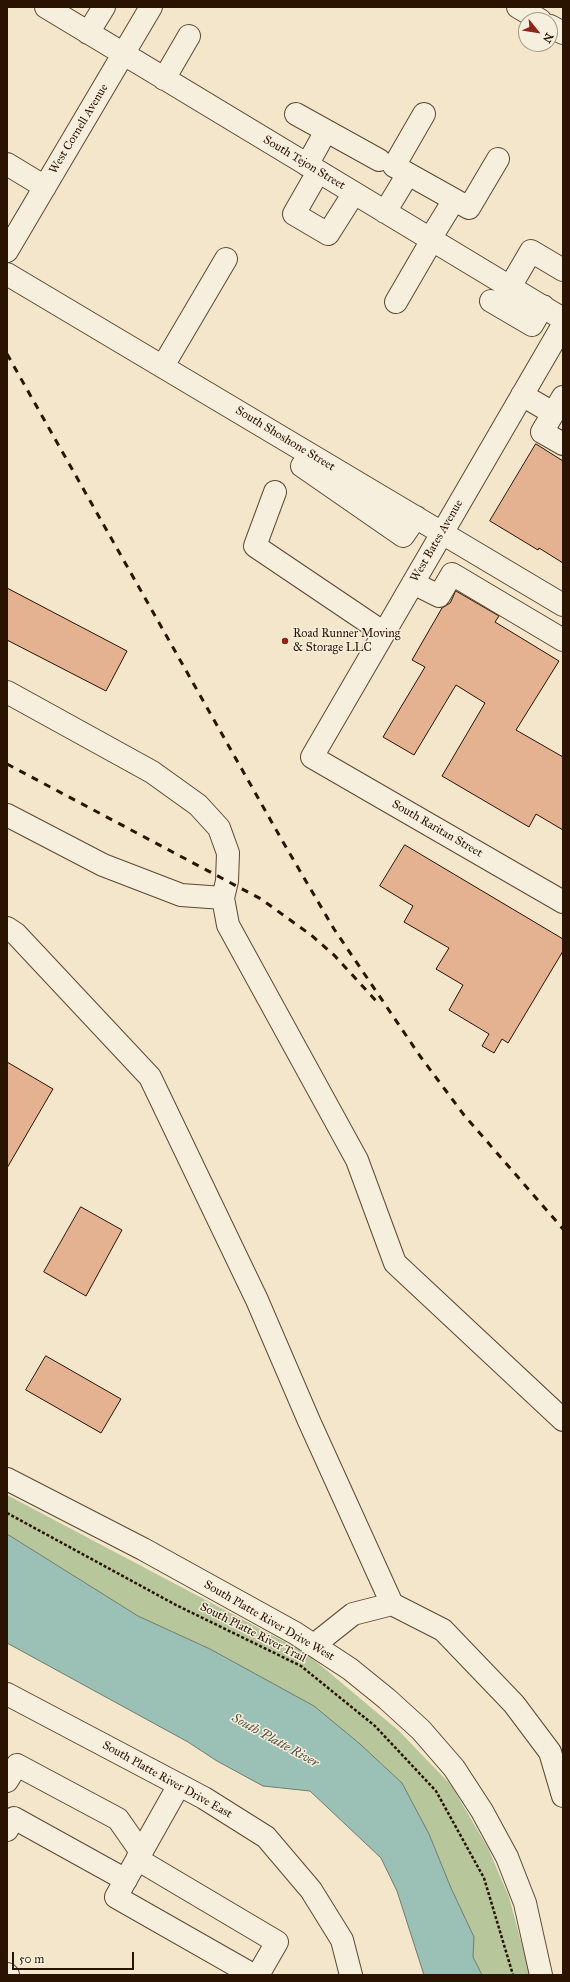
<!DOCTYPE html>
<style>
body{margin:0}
#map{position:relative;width:570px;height:1982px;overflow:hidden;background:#f3e6cb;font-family:"IM FELL Great Primer",serif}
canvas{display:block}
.frame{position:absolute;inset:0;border:8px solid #2a1300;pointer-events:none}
.north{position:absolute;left:518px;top:12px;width:40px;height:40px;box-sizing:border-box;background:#f7efdd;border:1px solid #a59785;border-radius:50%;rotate:120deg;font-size:11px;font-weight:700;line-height:16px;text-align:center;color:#2a1300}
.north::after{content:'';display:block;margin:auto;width:14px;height:18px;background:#8f2418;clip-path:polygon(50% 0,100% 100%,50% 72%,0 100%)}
.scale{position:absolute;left:12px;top:1952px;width:122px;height:18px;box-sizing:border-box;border:2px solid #2a1300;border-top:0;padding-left:5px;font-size:12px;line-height:14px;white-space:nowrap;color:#2a1300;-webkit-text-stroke:3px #f7efdd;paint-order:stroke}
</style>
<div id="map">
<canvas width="570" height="1982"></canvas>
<div class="frame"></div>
<div class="north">N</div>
<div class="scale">50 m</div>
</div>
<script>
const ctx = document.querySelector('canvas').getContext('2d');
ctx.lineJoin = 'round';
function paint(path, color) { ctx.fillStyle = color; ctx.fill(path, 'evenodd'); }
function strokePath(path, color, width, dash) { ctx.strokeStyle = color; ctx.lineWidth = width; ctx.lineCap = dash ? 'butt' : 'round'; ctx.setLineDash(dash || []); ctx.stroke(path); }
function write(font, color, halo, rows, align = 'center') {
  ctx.font = font + ' "IM FELL Great Primer",serif'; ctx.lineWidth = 3; ctx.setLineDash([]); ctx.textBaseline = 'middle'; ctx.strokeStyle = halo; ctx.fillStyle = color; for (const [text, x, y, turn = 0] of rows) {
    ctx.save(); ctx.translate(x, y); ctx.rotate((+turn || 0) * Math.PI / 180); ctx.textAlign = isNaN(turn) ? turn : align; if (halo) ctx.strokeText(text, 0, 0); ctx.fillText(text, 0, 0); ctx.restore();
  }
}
paint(new Path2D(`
 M7 1495 306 1653 399 1731 451 1785 488 1848 509 1897 530 1975H482L473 1957 474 1937 451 1888 429 1834 402 1783 360 1744 314 1706 210 1649 138 1616 7 1534Z`), '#b7c69b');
const water = new Path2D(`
 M7 1534 138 1616 210 1649 314 1706 360 1744 402 1783 429 1834 451 1888 474 1937 473 1957 482 1975H424L397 1891 381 1858 310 1791 263 1786 217 1761 188 1742 7 1643Z`);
paint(water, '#9bc0b5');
strokePath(water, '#6e7b6d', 1);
const building = new Path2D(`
 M536 444 563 461V563L539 548 538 550 490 521Z
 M7 588 127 651 106 691 7 640Z
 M456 591 499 616 495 622 559 661 516 730 563 757V830L536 814 529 827 442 776 485 703 456 685 414 755 383 737 425 667 412 660 442 608 450 603Z
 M405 845 563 939V951L508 1043 502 1039 494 1053 482 1046 489 1034 449 1010 463 985 436 969 449 948 404 922 413 906 380 886Z
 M7 1062 53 1089 7 1168Z
 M81 1207 122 1230 86 1296 44 1272Z
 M46 1356 121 1399 101 1433 26 1390Z`);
paint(building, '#e4b291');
strokePath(building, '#2a1300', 1);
const minor = new Path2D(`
 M46 7 563 319
 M518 7 540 20
 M550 26 563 33
 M88 33 104 7
 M164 79 189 36
 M296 114 379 160
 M424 114 394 166 469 208 498 159
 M7 164 45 187
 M307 165 326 131
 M318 172 294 214 328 234 354 193
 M385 212 408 174
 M430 239 454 200
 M7 251 151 7
 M7 274 563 605
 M510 287 531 251 563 270
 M491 301 532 325 543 306
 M396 302 432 240
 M563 325 312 757 563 902
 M163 366 226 259
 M522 395 553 413
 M563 397 542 432 563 444
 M302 466 403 536 416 517
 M275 492 255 546 384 633
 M413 583 439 596 452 574 563 640
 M7 692 152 772 198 805 219 828 228 853 227 881 223 898 228 925 357 1160 395 1263 563 1420
 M7 815 103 865 181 895 223 898
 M7 928 16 934 150 1077 257 1300 309 1421 392 1604
 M7 1479 143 1549 295 1633 350 1669 387 1699 421 1730 454 1768 482 1811 507 1857 525 1903 541 1975
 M314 1645 353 1614 392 1604 443 1630 514 1704 550 1752 563 1796
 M7 1694 204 1798 266 1837 311 1890 342 1940 351 1975
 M7 1781 17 1765 118 1819 141 1852
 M179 1785 116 1897 253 1975
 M7 1830 14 1818 126 1880
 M137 1859 277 1942 258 1975
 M7 1974 8 1975`);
strokePath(minor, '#5c4833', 24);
strokePath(new Path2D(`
 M7 1513 176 1605 301 1666 375 1726 436 1791 484 1878 513 1975`), '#2a1300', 2.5, [3, 2]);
strokePath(minor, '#f7efdd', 22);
strokePath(new Path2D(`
 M7 354 283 842 334 929 420 1056 464 1115 563 1229
 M7 764 261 899 311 935 334 955 378 1003`), '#2a1300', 3, [7, 7]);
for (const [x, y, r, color] of [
 [285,641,4,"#8f2418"]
]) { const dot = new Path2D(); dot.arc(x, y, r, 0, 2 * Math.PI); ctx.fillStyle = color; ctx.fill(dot); strokePath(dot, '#f7efdd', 1.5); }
write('12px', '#2a1300', '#f7efdd', [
 ["West Cornell Avenue",79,129,-59],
 ["South Tejon Street",304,163,31],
 ["South Shoshone Street",285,439,31],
 ["West Bates Avenue",437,541,-60],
 ["South Raritan Street",437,829,30],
 ["South Platte River Drive West",269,1621,30],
 ["South Platte River Trail",253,1633,27],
 ["South Platte River Drive East",167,1780,29]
]);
write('12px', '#2a1300', '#f7efdd', [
 ["Road Runner Moving",293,634],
 ["& Storage LLC",293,648]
], 'left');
write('italic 13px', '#52503f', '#f7efdd', [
 ["South Platte River",275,1741,29]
]);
</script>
